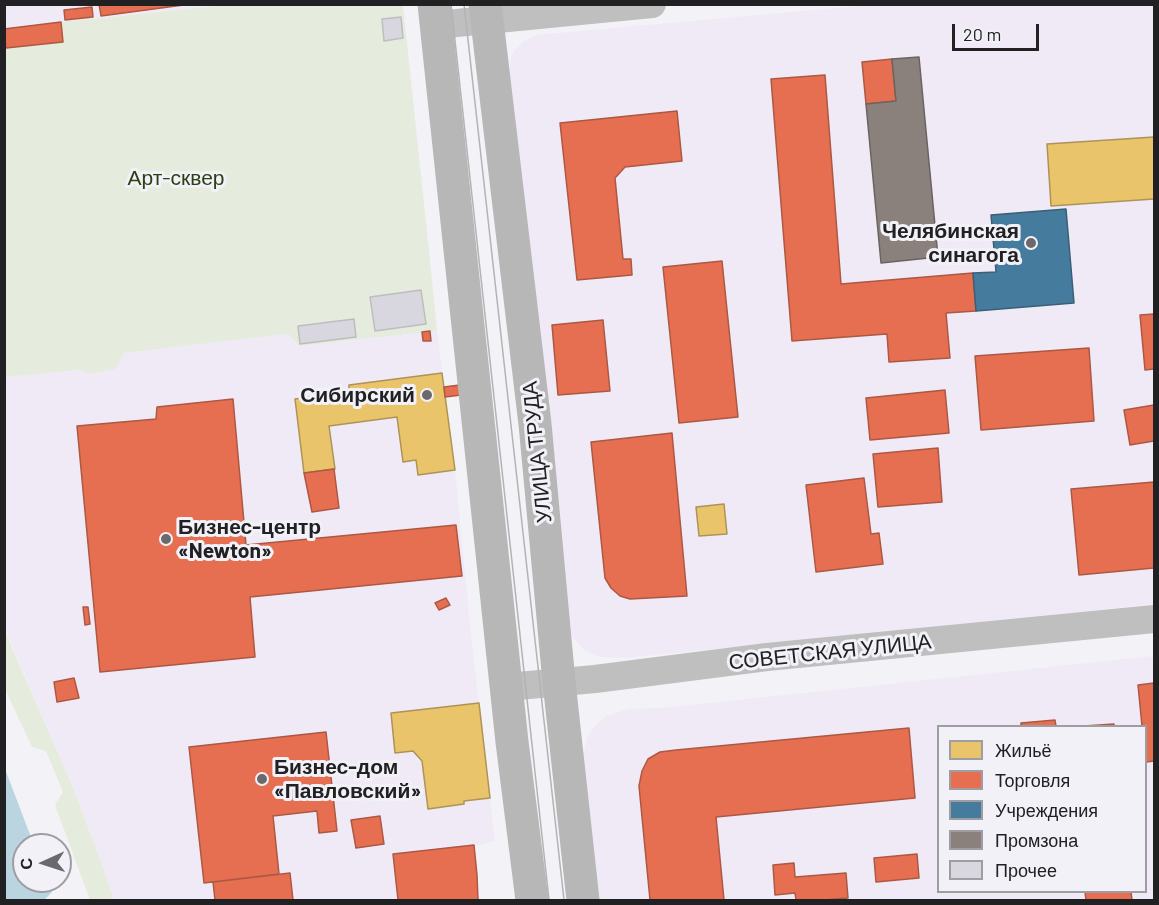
<!DOCTYPE html>
<meta charset="utf-8">
<style>
body{margin:0}
#map{position:relative;width:1159px;height:905px;overflow:hidden;background:#f3f2f6;font-family:Barlow,sans-serif}
canvas{display:block}
.frame{position:absolute;inset:0;border:6px solid #212123;pointer-events:none}
.legend{position:absolute;left:937px;top:725px;width:210px;height:168px;box-sizing:border-box;background:#f2f1f7;border:2px solid #9e9ea2;margin:0;padding:8px 10px;list-style:none;font-size:18px;color:#212123}
.legend li{display:flex;align-items:center;gap:12px;height:30px}
.legend b{width:30px;border:2px solid #9e9ea2}
.north{position:absolute;left:12px;top:833px;width:60px;height:60px;box-sizing:border-box;background:#f2f1f7;border:2px solid #9e9ea2;border-radius:50%;rotate:267deg;font-size:16px;font-weight:700;line-height:24px;text-align:center;color:#212123}
.north::after{content:'';display:block;margin:auto;width:21px;height:27px;background:#6a6a6d;clip-path:polygon(50% 0,100% 100%,50% 72%,0 100%)}
.scale{position:absolute;left:952px;top:24px;width:87px;height:27px;box-sizing:border-box;border:3px solid #212123;border-top:0;padding-left:8px;font-size:18px;line-height:21px;white-space:nowrap;color:#212123;-webkit-text-stroke:4px #f2f1f7;paint-order:stroke}
</style>
<div id="map">
<canvas width="1159" height="905"></canvas>
<div class="frame"></div>
<ul class="legend">
<li><b style="height:16px;background:#e9c46a"></b>Жильё</li>
<li><b style="height:16px;background:#e76f51"></b>Торговля</li>
<li><b style="height:16px;background:#457b9d"></b>Учреждения</li>
<li><b style="height:16px;background:#8a817c"></b>Промзона</li>
<li><b style="height:16px;background:#d8d6df"></b>Прочее</li>
</ul>
<div class="north">С</div>
<div class="scale">20 m</div>
</div>
<script>
const ctx = document.querySelector('canvas').getContext('2d');
ctx.lineJoin = 'round';
function paint(path, color) { ctx.fillStyle = color; ctx.fill(path, 'evenodd'); }
function strokePath(path, color, width, dash) { ctx.strokeStyle = color; ctx.lineWidth = width; ctx.lineCap = dash ? 'butt' : 'round'; ctx.setLineDash(dash || []); ctx.stroke(path); }
function write(font, color, halo, rows, align = 'center') {
  ctx.font = font + ' Barlow,sans-serif'; ctx.lineWidth = 6; ctx.setLineDash([]); ctx.textBaseline = 'middle'; ctx.strokeStyle = halo; ctx.fillStyle = color; for (const [text, x, y, turn = 0] of rows) {
    ctx.save(); ctx.translate(x, y); ctx.rotate((+turn || 0) * Math.PI / 180); ctx.textAlign = isNaN(turn) ? turn : align; if (halo) ctx.strokeText(text, 0, 0); ctx.fillText(text, 0, 0); ctx.restore();
  }
}
paint(new Path2D(`
 M5 4 225 5 5 28Z
 M869 5H1154V604L625 658 600 657 586 652 569 633 509 73 511 57 514 51 524 41 536 35Z
 M437 331 455 470 471 635 495 841 474 846 477 875 478 900H114L103 867 72 785 5 629 4 377 79 370 90 374 124 353 288 334 299 346Z
 M1154 656V900H598L583 755 587 738 594 727 606 716 629 709 661 708ZM938 726H1146V892H938Z`), '#f0eaf7');
paint(new Path2D(`
 M225 5H403L431 270 437 331 299 346 288 334 124 353 115 369 90 374 79 370 5 377V28Z
 M4 629 72 785 103 867 114 900H90L55 805 63 792 46 751 32 747 5 689Z`), '#e5ecde');
paint(new Path2D(`
 M5 769 34 845H24V881H48L52 892 45 899V900H5Z`), '#bad4e0');
const homes = new Path2D(`
 M1154 137V199L1051 206 1047 144Z
 M442 373 455 470 418 475 416 460 403 462 397 417 329 426 335 469 304 473 295 399 349 392V385Z
 M724 504 727 534 699 536 696 507Z
 M479 703 490 798 464 801V804L428 809 422 761 413 751 395 753 391 713Z`);
paint(homes, '#e9c46a');
strokePath(homes, '#ad9355', 1.5);
const shops = new Path2D(`
 M99 4H191L101 16Z
 M92 7 93 17 65 20 64 10Z
 M61 22 63 42 6 48 4 29Z
 M892 59 896 101 866 104 862 62Z
 M825 75 841 284 973 273 976 311 946 313 950 358 889 362 887 334 792 341 771 79Z
 M677 111 682 161 625 167 615 178 623 259H631L632 275 577 280 560 123Z
 M722 261 738 417 679 423 663 267Z
 M1154 314V369L1145 370 1140 315Z
 M603 320 610 391 558 395 552 325Z
 M430 331 431 341H423L422 332Z
 M1089 348 1094 421 981 430 975 356Z
 M460 385 461 395 445 397 444 387Z
 M945 390 949 433 870 440 866 398Z
 M233 399 246 545 456 525 462 576 250 597 255 657 100 672 77 426 156 419 157 407Z
 M1154 405V441L1130 445 1124 410Z
 M672 433 687 596 630 599 620 596 611 588 605 578 591 442Z
 M938 448 942 502 878 507 873 454Z
 M334 469 339 508 312 512 304 473Z
 M864 478 871 534 879 533 883 564 816 572 806 485Z
 M1154 482V568L1079 575 1071 489Z
 M446 598 450 605 439 610 435 603Z
 M83 607H88L90 624 85 625Z
 M74 678 79 698 57 702 54 682Z
 M1154 683V761L1146 762V726H1142L1138 685Z
 M1055 720 1056 726H1021V723Z
 M1114 724V726H1084Z
 M909 728 915 798 716 817 724 900H650L639 786 642 771 648 759 660 752 676 750Z
 M326 732 337 831 319 833 317 811 273 816 279 874 204 883 189 747Z
 M380 816 384 844 356 848 351 820Z
 M474 845 477 875 478 900H398L393 854Z
 M917 854 919 878 876 882 874 858Z
 M794 863 795 877 846 873 848 898 823 900H796L795 893 775 895 773 865Z
 M290 873 293 900H215L213 882Z
 M1085 892H1131L1132 900H1086Z`);
paint(shops, '#e76f51');
strokePath(shops, '#ac5843', 1.5);
const public = new Path2D(`
 M1066 209 1074 303 976 311 973 273 996 272 991 215Z`);
paint(public, '#457b9d');
strokePath(public, '#3a6078', 1.5);
const industry = new Path2D(`
 M919 57 938 257 881 263 866 104 896 101 892 59Z`);
paint(industry, '#8a817c');
strokePath(industry, '#6a6461', 1.5);
const building = new Path2D(`
 M401 17 403 38 384 41 382 19Z
 M421 290 426 324 375 331 370 297Z
 M354 319 356 337 300 344 298 326Z`);
paint(building, '#d8d6df');
strokePath(building, '#bdbdc0', 1.5);
strokePath(new Path2D(`
 M436 25 652 4
 M507 687 595 679 767 657 1154 619`), '#bfbfbf', 28);
strokePath(new Path2D(`
 M434 4 512 742 532 900
 M485 4 535 424 559 682 583 900`), '#b8b7b8', 33);
strokePath(new Path2D(`
 M451 4 549 900
 M464 4 564 900`), '#b3b2b4', 1.5);
for (const [x, y, r, color] of [
 [1031,243,6,"#6a6a6d"],
 [427,395,6,"#6a6a6d"],
 [166,539,6,"#6a6a6d"],
 [262,779,6,"#6a6a6d"]
]) { const dot = new Path2D(); dot.arc(x, y, r, 0, 2 * Math.PI); ctx.fillStyle = color; ctx.fill(dot); strokePath(dot, '#f2f1f7', 2); }
write('21px', '#2c4113', '#f2f1f7', [
 ["Арт-сквер",176,178]
]);
write('bold 21px', '#212123', '#f2f1f7', [
 ["Челябинская",1019,231],
 ["синагога",1019,255],
 ["Сибирский",415,395],
 ["Бизнес-центр",178,527,"left"],
 ["«Newton»",178,551,"left"],
 ["Бизнес-дом",274,767,"left"],
 ["«Павловский»",274,791,"left"]
], 'right');
write('21px', '#212123', '#f2f1f7', [
 ["УЛИЦА ТРУДА",537,452,-96],
 ["СОВЕТСКАЯ УЛИЦА",830,652,-6]
]);
</script>
